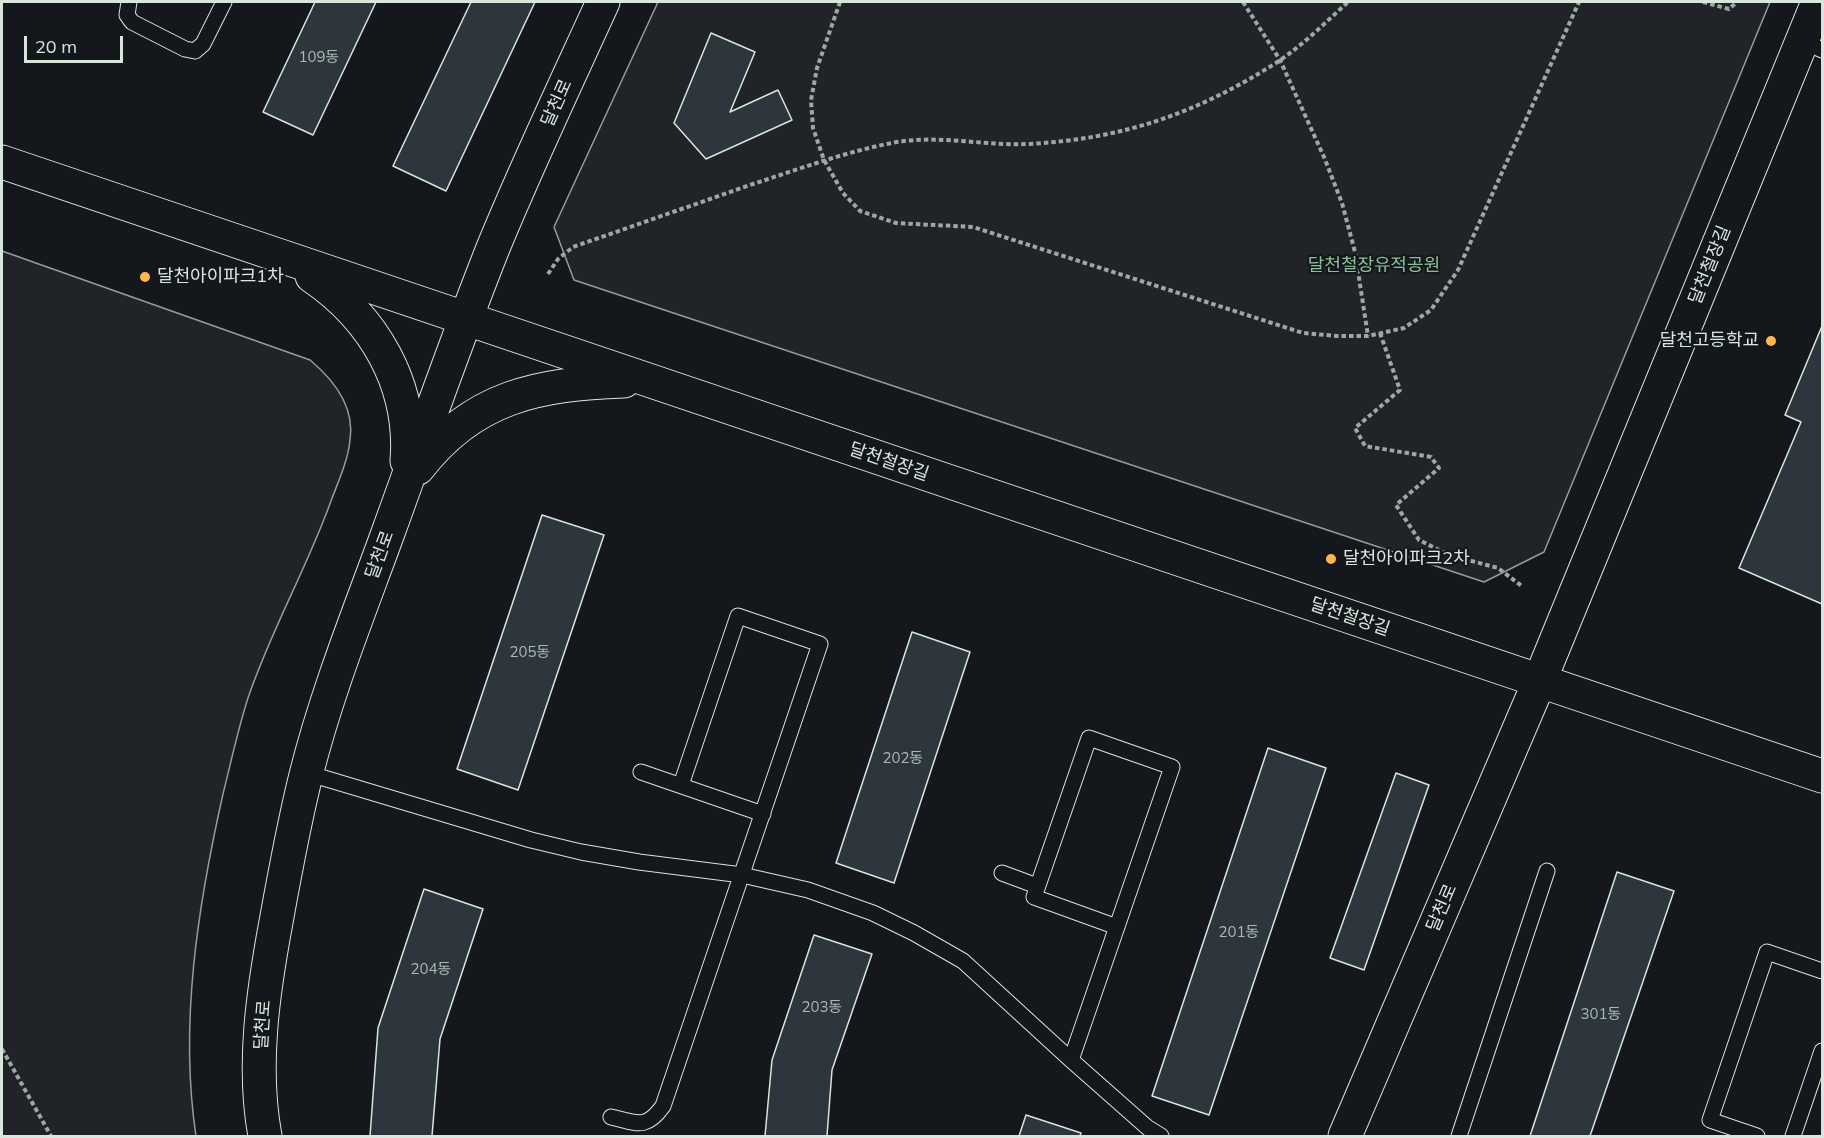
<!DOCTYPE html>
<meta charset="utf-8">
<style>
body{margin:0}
#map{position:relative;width:1824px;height:1138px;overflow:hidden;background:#14181c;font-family:Mulish,sans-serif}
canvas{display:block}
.frame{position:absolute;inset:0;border:3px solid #d8e6dc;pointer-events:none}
.scale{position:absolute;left:24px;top:36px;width:99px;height:27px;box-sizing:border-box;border:3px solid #d8e6dc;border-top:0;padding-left:8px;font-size:18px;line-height:21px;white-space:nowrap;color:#d8e6dc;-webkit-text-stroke:4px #14181c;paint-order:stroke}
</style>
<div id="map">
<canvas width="1824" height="1138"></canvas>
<div class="frame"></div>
<div class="scale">20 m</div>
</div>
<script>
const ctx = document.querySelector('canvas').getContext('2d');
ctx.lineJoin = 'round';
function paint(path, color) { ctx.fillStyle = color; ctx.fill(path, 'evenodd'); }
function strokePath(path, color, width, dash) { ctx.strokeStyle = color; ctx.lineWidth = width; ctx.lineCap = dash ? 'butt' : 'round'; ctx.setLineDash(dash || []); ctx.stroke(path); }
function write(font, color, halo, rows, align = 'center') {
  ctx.font = font + ' Mulish,"Noto Sans KR",sans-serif'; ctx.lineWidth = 4.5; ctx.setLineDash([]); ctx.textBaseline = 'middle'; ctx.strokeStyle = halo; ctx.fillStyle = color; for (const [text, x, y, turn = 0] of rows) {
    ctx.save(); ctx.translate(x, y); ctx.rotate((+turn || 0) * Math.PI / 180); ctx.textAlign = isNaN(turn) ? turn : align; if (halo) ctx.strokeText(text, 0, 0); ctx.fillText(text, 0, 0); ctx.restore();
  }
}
const green = new Path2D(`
 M658 2H1770L1544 552 1484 582 574 280 554 227Z
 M2 251 310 360C334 380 355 407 350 440 348 461 338 482 331 501 307 568 271 630 248 698 238 729 231 762 223 794 198 905 179 1024 196 1136H2Z`);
paint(green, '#202428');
strokePath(green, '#939e99', 1.5);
const building = new Path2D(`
 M315 2H376L313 135 263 112Z
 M471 2H535L446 191 393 166Z
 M711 33 755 52 730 112 778 90 792 120 706 159 674 123Z
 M1822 326V604L1739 568 1801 422 1785 415Z
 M542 515 604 535 518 790 457 769Z
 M912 632 970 652 894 883 836 863Z
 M1268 748 1326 768 1209 1115 1152 1096Z
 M1396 773 1429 785 1364 970 1330 958Z
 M1617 872 1674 891 1590 1136H1530Z
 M424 889 483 909 440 1039 432 1136H370L378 1028Z
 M814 935 872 954 832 1070 827 1136H765L772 1060Z
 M1026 1115 1081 1133 1080 1136H1019Z`);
paint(building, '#2c363c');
strokePath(building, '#d8e6dc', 1.5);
const lane = new Path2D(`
 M129 2 127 15 132 22 185 49 195 51 203 44 224 2
 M1802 41 1822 50
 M641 772 763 814
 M307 773 531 840 581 852 639 862 742 875 808 890 873 913 914 933 963 961 1071 1060 1148 1128 1161 1136
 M1002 873 1037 886
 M1071 1060 1172 767 1089 738 1034 897 1117 927
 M611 1117C637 1123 646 1130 663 1106L820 644 738 616 681 785
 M1459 1136 1547 871
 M1757 1136 1710 1120 1767 952 1822 971
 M1793 1136 1822 1051`);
const secondary = new Path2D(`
 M2 162 1822 776
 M312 276C374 318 413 385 407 461
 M418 468C473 396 539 384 624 381
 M265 1136C252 1066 263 992 276 922 285 872 294 823 306 775 327 691 360 610 389 530 423 436 456 341 493 248 527 165 566 83 603 2
 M1345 1136 1540 680 1818 2`);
strokePath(lane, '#d8e6dc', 17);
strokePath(secondary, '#d8e6dc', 35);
strokePath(new Path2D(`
 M840 2 817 68 811 100 813 128 824 160 843 193 860 211 896 223 973 227 1303 333 1337 336H1368L1404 328 1431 310 1458 270 1579 2
 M1243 2 1280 60 1324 157 1342 203 1355 252 1368 336
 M1703 2 1729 9 1737 2
 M548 274 558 259 573 247C633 226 693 205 753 184 799 169 845 152 892 143 937 134 983 146 1028 144 1124 139 1198 113 1279 61 1304 44 1326 22 1348 2
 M1380 333 1400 390 1355 428 1365 446 1431 457 1439 468 1396 505 1419 540 1449 555 1498 568 1523 587
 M2 1049 51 1136`), '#9da8a2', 4, [4.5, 3]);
strokePath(lane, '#14181c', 15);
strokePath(secondary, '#14181c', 33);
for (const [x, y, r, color] of [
 [145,277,6,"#ffb74d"],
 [1771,341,6,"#ffb74d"],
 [1331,559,6,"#ffb74d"]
]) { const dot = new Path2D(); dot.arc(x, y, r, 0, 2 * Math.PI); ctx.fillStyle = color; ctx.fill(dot); strokePath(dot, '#14181c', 2); }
write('15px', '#adbab4', null, [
 ["109동",319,57],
 ["205동",530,652],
 ["202동",903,758],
 ["201동",1239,932],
 ["204동",431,969],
 ["203동",822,1007],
 ["301동",1601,1014]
]);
write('18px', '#d8e6dc', '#14181c', [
 ["달천로",557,103,-66],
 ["달천철장길",1710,265,-68],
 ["달천철장길",889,462,19],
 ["달천로",380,555,-70],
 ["달천철장길",1350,617,19],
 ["달천로",1442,908,-67],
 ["달천로",263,1025,-86]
]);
write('18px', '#8ac095', '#14181c', [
 ["달천철장유적공원",1374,266]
]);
write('18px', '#d8e6dc', '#14181c', [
 ["달천아이파크1차",157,277],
 ["달천고등학교",1759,341,"right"],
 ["달천아이파크2차",1343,559]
], 'left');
</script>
